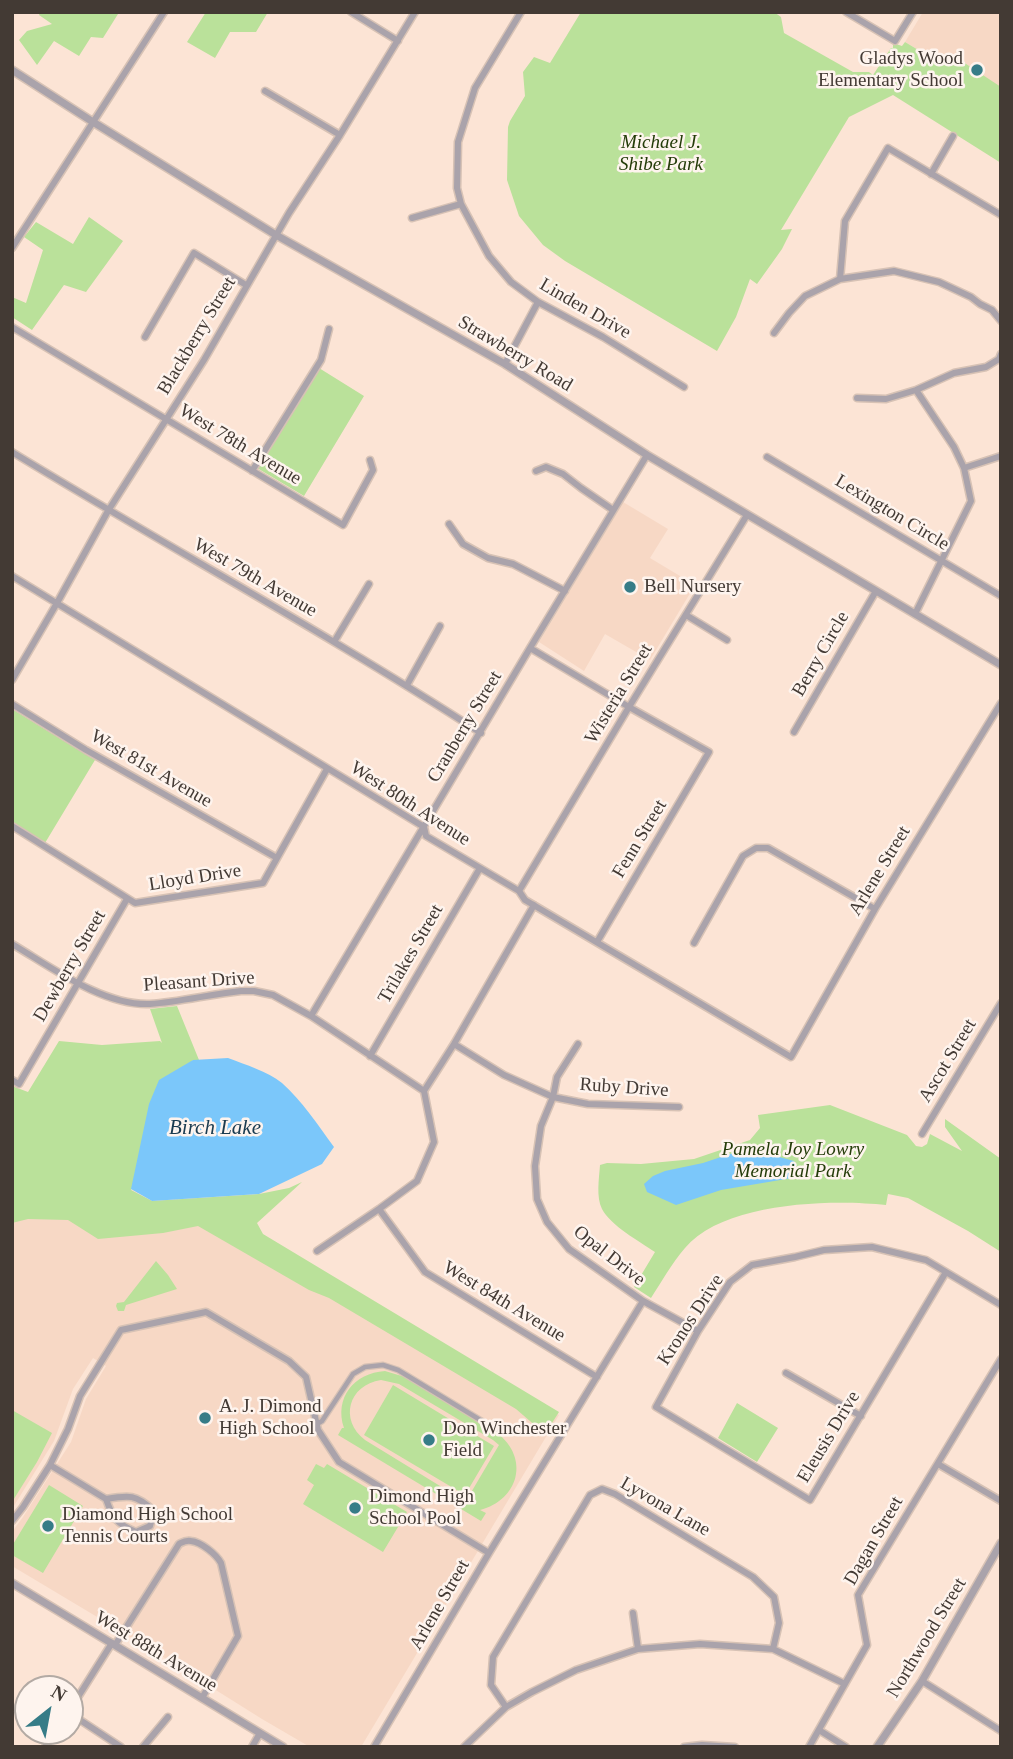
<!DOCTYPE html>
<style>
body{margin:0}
#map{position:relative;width:1013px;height:1759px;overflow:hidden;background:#fce4d5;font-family:Georgia,serif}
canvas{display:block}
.frame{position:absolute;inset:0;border:14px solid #433a34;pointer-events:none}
.north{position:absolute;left:14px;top:1675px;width:70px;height:70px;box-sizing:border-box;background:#fef4ee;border:2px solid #b3aaa4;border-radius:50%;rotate:31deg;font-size:19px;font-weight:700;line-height:28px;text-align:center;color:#433a34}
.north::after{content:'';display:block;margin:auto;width:24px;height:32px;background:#367c87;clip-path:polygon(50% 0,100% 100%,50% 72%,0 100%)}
</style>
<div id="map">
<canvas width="1013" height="1759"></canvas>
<div class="frame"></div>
<div class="north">N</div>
</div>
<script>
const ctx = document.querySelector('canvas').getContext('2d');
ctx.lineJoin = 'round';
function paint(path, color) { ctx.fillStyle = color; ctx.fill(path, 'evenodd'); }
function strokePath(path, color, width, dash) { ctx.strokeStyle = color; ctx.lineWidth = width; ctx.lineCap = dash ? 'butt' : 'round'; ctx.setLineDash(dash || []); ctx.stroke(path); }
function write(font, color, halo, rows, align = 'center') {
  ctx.font = font + ' Georgia,serif'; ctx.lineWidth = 5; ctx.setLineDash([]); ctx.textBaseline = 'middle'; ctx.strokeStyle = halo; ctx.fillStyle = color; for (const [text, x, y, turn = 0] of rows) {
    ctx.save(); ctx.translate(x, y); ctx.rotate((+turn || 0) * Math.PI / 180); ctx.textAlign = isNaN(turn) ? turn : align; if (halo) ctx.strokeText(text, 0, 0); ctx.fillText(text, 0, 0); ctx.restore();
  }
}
paint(new Path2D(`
 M923 12H1001V99L905 42Z
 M623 502 668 529 650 558 695 585 650 660 605 634 584 671 539 642Z
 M12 1126 152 1201 195 1198 559 1415 361 1747H310L262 1719 144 1645 12 1566V1532L23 1517 71 1442 86 1399 106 1366 93 1358 73 1389 54 1441 12 1509Z`), '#f7d8c5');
paint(new Path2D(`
 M40 12H118V14L103 38 91 37 79 56 54 41 37 65 19 40 27 31 52 24 39 15Z
 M206 12H268L256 32H230L215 58 187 42Z
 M581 12H774L781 17 784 33 853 72H869L873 75 891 48H893V43L902 46 905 42 940 63H947L960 60 1001 87V163L893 95 849 117 781 230 792 229 782 249 757 284 750 279 736 317 717 351 565 261 543 245 519 216 507 180 508 127 510 121 525 96 523 72 534 57 550 63Z
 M89 217 123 241 86 292 64 285 32 330 12 317V297L26 303 43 250 24 237 36 222 73 244Z
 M319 368 364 396 304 496 257 468Z
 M12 709 95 760 45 843 12 823Z
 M177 1006 199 1060H193L131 1190 152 1201 259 1194 289 1188 302 1182 257 1223 263 1234 559 1412 545 1434 516 1409 329 1298 309 1290 198 1226 163 1233 98 1239 68 1220 28 1219 12 1223V1086L28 1092 59 1041 102 1045 160 1041 162 1043 150 1009Z
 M830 1105 907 1135 916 1146 922 1147 927 1144 930 1134 962 1151 945 1127V1119L1001 1159V1252L968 1231 908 1198 888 1194 886 1205C831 1199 723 1202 685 1248 672 1263 662 1281 651 1298L634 1287 655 1252C639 1241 611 1226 602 1209 596 1197 599 1179 600 1165L607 1163 641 1164 694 1159 750 1140 760 1128 758 1115Z
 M156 1261 168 1275 177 1289 126 1305 124 1311H118L116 1306 117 1303 124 1302Z
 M385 1371 405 1377 497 1433C530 1458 519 1500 480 1510L486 1513 481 1521 338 1435 342 1428H344C334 1398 354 1373 385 1371ZM381 1380 399 1384 493 1440 499 1445 466 1501 458 1497 365 1440C339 1420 348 1385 381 1380Z
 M393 1385 494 1446 465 1495 364 1435Z
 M737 1403 778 1428 757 1462 718 1438Z
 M12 1410 52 1433 37 1462 12 1502Z
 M316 1464 324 1468 327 1464 407 1512 383 1552 303 1504 314 1485 307 1480Z
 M49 1485 83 1506 43 1573 12 1555V1546Z`), '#bae19a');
paint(new Path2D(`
 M228 1058C246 1065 267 1071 282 1083 302 1101 318 1125 334 1147L322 1164 259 1194 152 1201 131 1189 149 1104 159 1080 193 1060Z
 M757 1151 794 1161 798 1171 792 1178 721 1190 676 1205 647 1192 644 1184 653 1176 665 1171 703 1163 736 1152Z`), '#7bc7fa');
const pedestrian = new Path2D(`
 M317 1424 322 1421 353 1374 365 1367 383 1365 398 1370 500 1432`);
const minor = new Path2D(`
 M351 12 398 41
 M521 12 475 88 458 142 457 188 461 204 489 256 511 282 538 302 603 337 684 387
 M846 12 895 41 913 12
 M265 91 340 135
 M931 174 953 136
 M412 218 461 204
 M12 248 164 12
 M840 279 845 221 888 148 1001 215
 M12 327 343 525 373 470 370 460
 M774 333 789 313 805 296 840 279 894 271 939 282 971 297 980 304 992 310 1001 321
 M145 337 194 253 246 285
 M505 364 538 302
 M857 398 886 399 916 390 954 373 986 367 999 359 1001 354
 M12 452C168 547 328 634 481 733
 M767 457 1001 596
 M964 468 1001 456
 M252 471 321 360 329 329
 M536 471 546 467 563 474 581 488 613 510
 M449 524 463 544 488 558 513 564 565 591
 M12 576 424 827 426 836 519 891 525 900 791 1057 875 909 1001 703
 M915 614 971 501 964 468 954 447 916 390
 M686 615 727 640
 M334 642 369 584
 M530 648 629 707 709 752 597 942
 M12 680 57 603 108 511 204 360 289 213 340 135 415 12
 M407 685 440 626
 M12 704 86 750 277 858
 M794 732 876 591
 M12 826 135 903 263 883 327 769
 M519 891 629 707 747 515
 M694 943 743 856 756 848H768L875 909
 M12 944C51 967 103 1006 150 1004 180 1002 211 994 241 991H254L273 995 311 1016 424 1091
 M311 1016 530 648 647 455
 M454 1044 504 1075 553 1097 588 1104 679 1107
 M578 1044 557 1077 553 1097 541 1126 535 1166 537 1199 547 1222 569 1249 643 1301 698 1331
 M370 1056 480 868
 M12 1080 19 1084 127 899
 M922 1134 1001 1003
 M379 1209 425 1272 597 1377
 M317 1251 379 1209 417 1181 434 1142 424 1091 454 1044 534 905
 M946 1272 810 1500 656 1407 698 1331 730 1282 752 1265 795 1257 824 1250 872 1247 926 1260 1001 1305
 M786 1373 861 1416
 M938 1464 1001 1501
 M50 1465 106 1499C129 1495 136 1494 154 1511L150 1526 136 1532C116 1523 113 1519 106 1499
 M12 1521 23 1507 50 1465 68 1429 80 1396 121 1330 206 1312 289 1361 306 1377 318 1430 339 1462 489 1553
 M633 1613 638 1649
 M115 1645 179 1544C183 1542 185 1540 191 1541 201 1542 216 1554 221 1563L238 1636 202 1698
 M922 1681 1001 1731
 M506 1707 491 1685 493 1657 590 1495 602 1489 615 1494 753 1577 774 1597 779 1623 773 1649
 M74 1716 78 1697 112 1643
 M74 1716 121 1747
 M819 1730 846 1747
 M45 1747 56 1731
 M143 1747 168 1717
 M252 1747 260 1733
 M374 1747 489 1553 643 1301
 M464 1747 506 1707 532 1692 576 1670 638 1649 700 1644 773 1649 845 1684
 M684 1747 702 1745 735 1747
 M809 1747 867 1645 858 1595 1001 1359`);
const tertiary = new Path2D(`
 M12 70 93 122 276 235 505 364 647 455 1001 665
 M12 1583 283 1747
 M877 1747 922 1681 1001 1543`);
strokePath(pedestrian, '#d7c2b5', 7);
strokePath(minor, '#d7c2b5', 9);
strokePath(tertiary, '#d7c2b5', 10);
strokePath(pedestrian, '#aaa3ab', 4.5);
strokePath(minor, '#aaa3ab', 6);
strokePath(tertiary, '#aaa3ab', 7);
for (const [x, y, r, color] of [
 [977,70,7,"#367c87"],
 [630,587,7,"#367c87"],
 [205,1418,7,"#367c87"],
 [429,1440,7,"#367c87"],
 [355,1508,7,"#367c87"],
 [48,1526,7,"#367c87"]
]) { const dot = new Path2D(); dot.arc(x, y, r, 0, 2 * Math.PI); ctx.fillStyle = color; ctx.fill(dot); strokePath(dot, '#fef4ee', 2.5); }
write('19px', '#433a34', '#fef4ee', [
 ["Gladys Wood",963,59,"right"],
 ["Elementary School",963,81,"right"],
 ["Bell Nursery",644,587],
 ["A. J. Dimond",219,1407],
 ["High School",219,1429],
 ["Don Winchester",443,1429],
 ["Field",443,1451],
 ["Dimond High",369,1497],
 ["School Pool",369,1519],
 ["Diamond High School",62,1515],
 ["Tennis Courts",62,1537]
], 'left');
write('italic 19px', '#243c09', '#fef4ee', [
 ["Michael J.",661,143],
 ["Shibe Park",661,165],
 ["Pamela Joy Lowry",793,1150],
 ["Memorial Park",793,1172]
]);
write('19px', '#433a34', '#fef4ee', [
 ["Linden Drive",585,309,30],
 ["Blackberry Street",197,336,-59],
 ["Strawberry Road",515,354,31],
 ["West 78th Avenue",240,445,31],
 ["Lexington Circle",892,513,31],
 ["West 79th Avenue",255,578,30],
 ["Berry Circle",821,654,-60],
 ["Wisteria Street",619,694,-59],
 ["Cranberry Street",465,727,-59],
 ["West 81st Avenue",151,769,30],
 ["West 80th Avenue",410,804,33],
 ["Fenn Street",640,839,-59],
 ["Arlene Street",880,871,-59],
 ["Lloyd Drive",195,878,-9],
 ["Trilakes Street",411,954,-60],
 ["Dewberry Street",70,966,-60],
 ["Pleasant Drive",199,982,-4],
 ["Ascot Street",948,1061,-59],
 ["Ruby Drive",624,1088,4],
 ["Opal Drive",609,1256,38],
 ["West 84th Avenue",504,1302,31],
 ["Kronos Drive",691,1320,-57],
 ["Eleusis Drive",829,1437,-59],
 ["Lyvona Lane",665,1507,30],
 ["Dagan Street",874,1541,-60],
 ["Arlene Street",440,1605,-60],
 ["Northwood Street",927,1638,-59],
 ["West 88th Avenue",156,1652,31]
]);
write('italic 21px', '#1a3b50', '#fef4ee', [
 ["Birch Lake",215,1128]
]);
</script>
